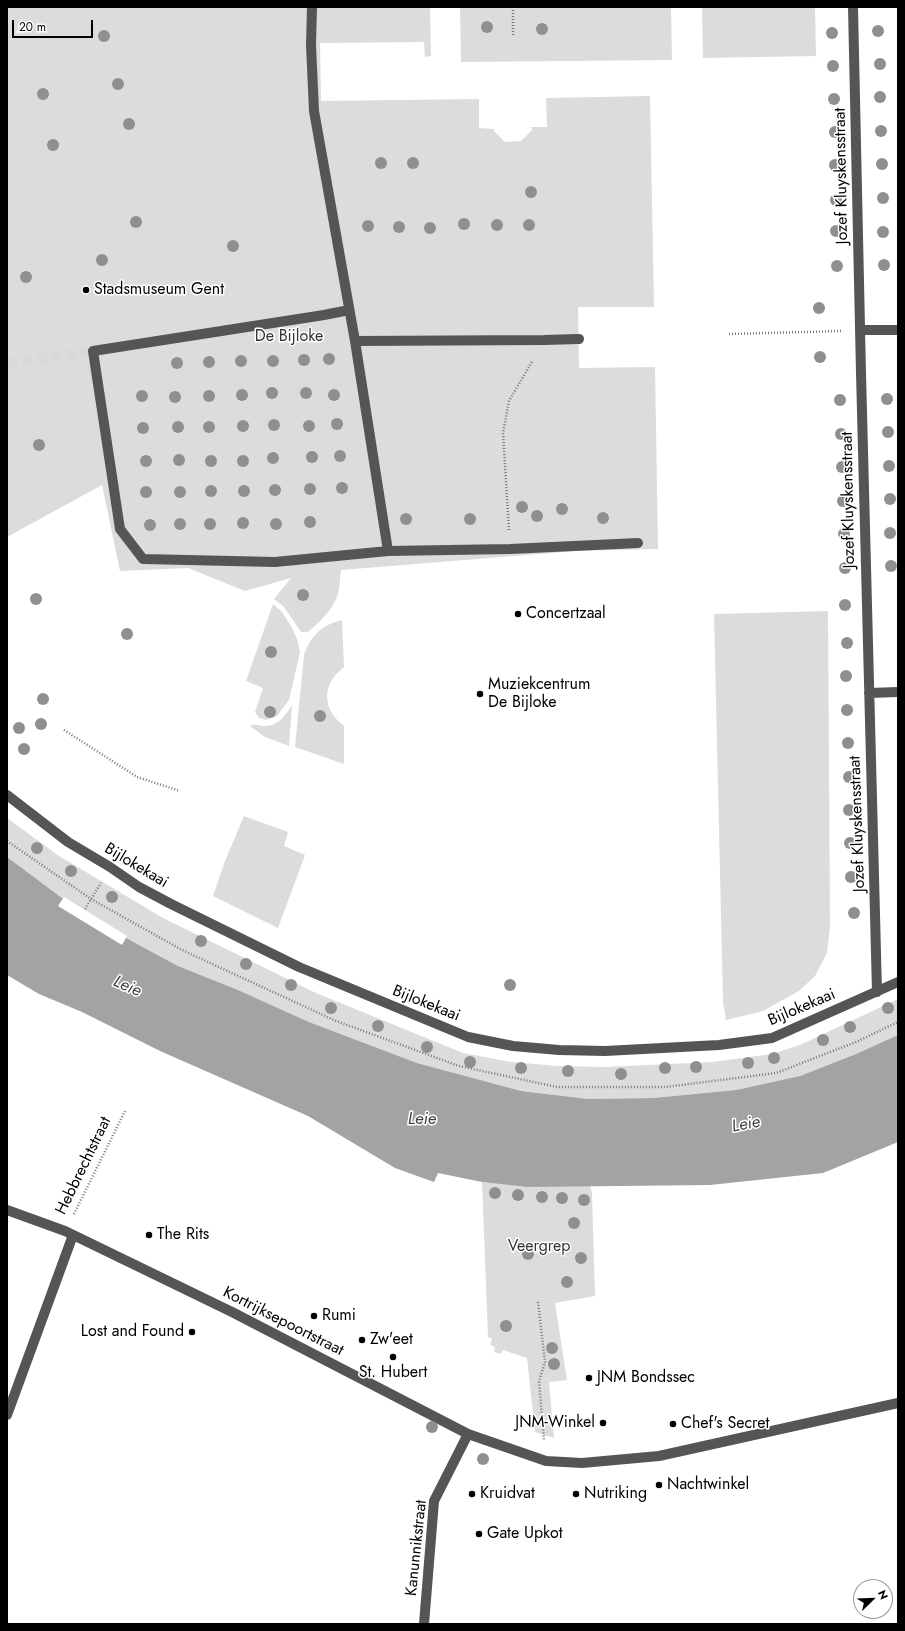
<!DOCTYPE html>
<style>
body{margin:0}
#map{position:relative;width:905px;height:1631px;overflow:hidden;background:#fff;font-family:Jost,sans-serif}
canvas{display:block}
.frame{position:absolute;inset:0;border:8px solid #000;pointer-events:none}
.north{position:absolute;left:853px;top:1579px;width:40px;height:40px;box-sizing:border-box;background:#fff;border:1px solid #999;border-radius:50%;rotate:67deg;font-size:11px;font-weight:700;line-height:16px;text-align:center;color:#000}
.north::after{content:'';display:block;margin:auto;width:14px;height:18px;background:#000;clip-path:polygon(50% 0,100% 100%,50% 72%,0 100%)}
.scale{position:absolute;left:12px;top:20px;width:81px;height:18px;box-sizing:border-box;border:2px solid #000;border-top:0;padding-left:5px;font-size:12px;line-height:14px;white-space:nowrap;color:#000;-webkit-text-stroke:3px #fff;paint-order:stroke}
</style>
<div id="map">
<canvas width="905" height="1631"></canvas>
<div class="frame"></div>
<div class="north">N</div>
<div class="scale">20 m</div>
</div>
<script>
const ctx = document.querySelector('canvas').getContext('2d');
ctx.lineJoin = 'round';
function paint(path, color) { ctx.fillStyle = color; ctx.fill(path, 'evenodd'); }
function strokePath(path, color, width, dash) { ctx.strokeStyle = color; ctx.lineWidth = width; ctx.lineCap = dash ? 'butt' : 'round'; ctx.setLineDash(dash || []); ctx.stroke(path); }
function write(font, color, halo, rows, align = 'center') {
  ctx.font = font + ' Jost,sans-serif'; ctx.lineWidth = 3; ctx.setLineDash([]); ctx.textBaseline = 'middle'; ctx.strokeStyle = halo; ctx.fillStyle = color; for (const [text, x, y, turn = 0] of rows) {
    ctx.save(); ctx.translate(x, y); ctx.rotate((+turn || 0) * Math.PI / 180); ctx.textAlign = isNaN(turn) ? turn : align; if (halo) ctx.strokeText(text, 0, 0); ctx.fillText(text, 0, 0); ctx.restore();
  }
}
paint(new Path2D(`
 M7 7H430L431 56 425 57 424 42 320 43 321 101 479 99V128L494 129V131L505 142 521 141 532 130 531 127H547L546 98 650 96 654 307H578L579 368 655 367 658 549 576 551 341 570C340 576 340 583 339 589 336 607 321 621 308 632H301L284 607 274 599 291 578 245 591 188 568 120 571 102 485 7 537Z
 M460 7H671L672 60 461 62Z
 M702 7H815L816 56 703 58Z
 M273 604 282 612 292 628 297 639 300 652 289 700 277 716 266 720 259 718 255 712 263 688 246 681Z
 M828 611 830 925 827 953 815 976 799 991 763 1011 726 1020 723 1002 714 614Z
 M342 620 344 667C321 685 322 709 344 726V764L295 747 304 655C311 635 322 625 342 620Z
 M292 705 289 746 265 737 250 726C254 724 257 725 262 726 278 727 285 716 292 705Z
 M244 816 288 832 284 846 305 855 278 928 213 896 225 861Z
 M7 818 59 856 163 918 316 993 463 1053 511 1062 558 1066 605 1067 712 1062 772 1054 800 1045 898 999V1035L856 1054 800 1076 736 1090 653 1098 588 1099 521 1091 417 1063 309 1022 238 990 178 966 128 939 62 898 7 857Z
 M482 1182 527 1187 590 1185 592 1193 595 1296 555 1303 567 1380 549 1382 554 1438 535 1432 527 1358 503 1350 501 1354 494 1352 495 1347 490 1345 492 1339 488 1337Z`), '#dcdcdc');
paint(new Path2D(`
 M7 857 62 898 128 939 178 966 238 990 309 1022 417 1063 521 1091 588 1099 653 1098 736 1090 800 1076 856 1054 898 1035V1142L823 1173 710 1185 527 1187 482 1182 438 1173 434 1182 395 1168 308 1116 160 1051 82 1012 39 994 7 975Z`), '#a3a3a3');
paint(new Path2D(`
 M64 897 127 936 122 945 58 906Z`), '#fff');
strokePath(new Path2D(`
 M7 364 93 351`), '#d9d9d9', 10, [10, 5]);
strokePath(new Path2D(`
 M513 7V37
 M729 334 841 331
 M509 530 503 433 509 401 533 360
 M64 730 137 777 180 791
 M7 841 91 899 182 950 336 1021 459 1066 557 1087H665L776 1073 856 1042 898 1022
 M85 909 101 883
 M74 1214 125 1111
 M538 1302 545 1362 539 1381 544 1440`), '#777', 2.5, [1, 2]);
strokePath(new Path2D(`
 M312 7 311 45 314 111 355 341 388 551
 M853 7 861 373 877 992
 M349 310 324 315 93 351 120 529 143 559 275 562 388 551 510 549 638 543
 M860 330H898
 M355 341 544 340 579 339
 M869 693 898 692
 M7 795 68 842 110 867 139 887 171 904 299 967 468 1037 513 1046 559 1050 605 1051 719 1045 772 1038 898 982
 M7 1210 65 1231 232 1312 468 1434 546 1461 582 1463 659 1456 898 1403
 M7 1415 73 1235
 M424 1624 434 1501 468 1434`), '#555', 10);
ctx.fillStyle = '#8f8f8f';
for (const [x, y] of [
 [487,27],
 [542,29],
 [878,31],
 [832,33],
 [104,36],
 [880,64],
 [833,66],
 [118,84],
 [43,94],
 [880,97],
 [834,99],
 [129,124],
 [881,131],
 [835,132],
 [53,145],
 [381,163],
 [413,163],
 [882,164],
 [835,165],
 [531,192],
 [883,198],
 [836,200],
 [136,222],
 [464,224],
 [497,225],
 [529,225],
 [368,226],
 [399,227],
 [430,228],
 [836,231],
 [883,232],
 [233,246],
 [102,260],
 [884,265],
 [837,266],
 [26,277],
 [819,308],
 [820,357],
 [329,359],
 [304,360],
 [241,361],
 [273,361],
 [209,362],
 [177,363],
 [272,393],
 [306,393],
 [242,395],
 [334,395],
 [142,396],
 [209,396],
 [175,397],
 [887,399],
 [840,400],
 [337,424],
 [274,425],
 [243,426],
 [309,426],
 [178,427],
 [209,427],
 [143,428],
 [888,432],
 [841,434],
 [39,445],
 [340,456],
 [312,457],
 [273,458],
 [179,460],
 [146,461],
 [211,461],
 [243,461],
 [889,466],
 [842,467],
 [342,488],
 [310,489],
 [275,490],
 [211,491],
 [244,491],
 [146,492],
 [180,492],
 [890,499],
 [843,501],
 [522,507],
 [562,509],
 [537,516],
 [603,518],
 [406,519],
 [470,519],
 [310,522],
 [243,523],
 [180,524],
 [210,524],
 [276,524],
 [150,525],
 [890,533],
 [844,534],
 [891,566],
 [845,568],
 [303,595],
 [36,599],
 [845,605],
 [127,634],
 [847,643],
 [271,652],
 [846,676],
 [43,699],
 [847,710],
 [270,712],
 [320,716],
 [41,724],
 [19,728],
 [848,743],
 [24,749],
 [849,777],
 [849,810],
 [850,843],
 [37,848],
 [71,871],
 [851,877],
 [112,897],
 [854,913],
 [201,941],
 [246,964],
 [291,985],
 [510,985],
 [331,1008],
 [888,1008],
 [378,1026],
 [850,1027],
 [823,1040],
 [427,1047],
 [774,1058],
 [470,1062],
 [748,1063],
 [696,1067],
 [521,1068],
 [665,1068],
 [568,1071],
 [621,1074],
 [495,1193],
 [518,1195],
 [542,1197],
 [562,1198],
 [584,1200],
 [574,1223],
 [528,1254],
 [581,1258],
 [567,1282],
 [506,1326],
 [552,1348],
 [554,1364],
 [432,1427],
 [483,1459]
]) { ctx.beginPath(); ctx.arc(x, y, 6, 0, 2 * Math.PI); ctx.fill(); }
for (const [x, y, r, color] of [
 [86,290,4,"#000"],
 [518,614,4,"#000"],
 [480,694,4,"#000"],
 [149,1235,4,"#000"],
 [314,1316,4,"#000"],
 [192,1332,4,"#000"],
 [362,1340,4,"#000"],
 [393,1357,4,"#000"],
 [589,1378,4,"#000"],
 [603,1423,4,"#000"],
 [673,1424,4,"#000"],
 [659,1485,4,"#000"],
 [472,1494,4,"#000"],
 [576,1494,4,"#000"],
 [479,1534,4,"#000"]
]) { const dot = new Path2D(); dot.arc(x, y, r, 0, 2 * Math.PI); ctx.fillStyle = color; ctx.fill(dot); strokePath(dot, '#fff', 1.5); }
write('16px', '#000', '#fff', [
 ["Jozef Kluyskensstraat",842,176,-91],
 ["Jozef Kluyskensstraat",849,500,-91],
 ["Jozef Kluyskensstraat",858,824,-92],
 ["Bijlokekaai",136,866,31],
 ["Bijlokekaai",426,1004,22],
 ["Bijlokekaai",802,1008,-23],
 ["Hebbrechtstraat",84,1166,-64],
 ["Kortrijksepoortstraat",283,1322,27],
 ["Kanunnikstraat",417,1548,-84]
]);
write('16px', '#000', '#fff', [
 ["Stadsmuseum Gent",94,290],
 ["Concertzaal",526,614],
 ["Muziekcentrum",488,685],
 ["De Bijloke",488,703],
 ["The Rits",157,1235],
 ["Rumi",322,1316],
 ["Lost and Found",184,1332,"right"],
 ["Zw'eet",370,1340],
 ["St. Hubert",393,1373,"center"],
 ["JNM Bondssec",597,1378],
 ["JNM-Winkel",595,1423,"right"],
 ["Chef's Secret",681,1424],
 ["Nachtwinkel",667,1485],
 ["Kruidvat",480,1494],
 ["Nutriking",584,1494],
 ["Gate Upkot",487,1534]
], 'left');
write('16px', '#333', '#fff', [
 ["De Bijloke",289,337],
 ["Veergrep",539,1247]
]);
write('italic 17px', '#444', '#fff', [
 ["Leie",127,987,24],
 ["Leie",422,1120],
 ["Leie",746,1125,-11]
]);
</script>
